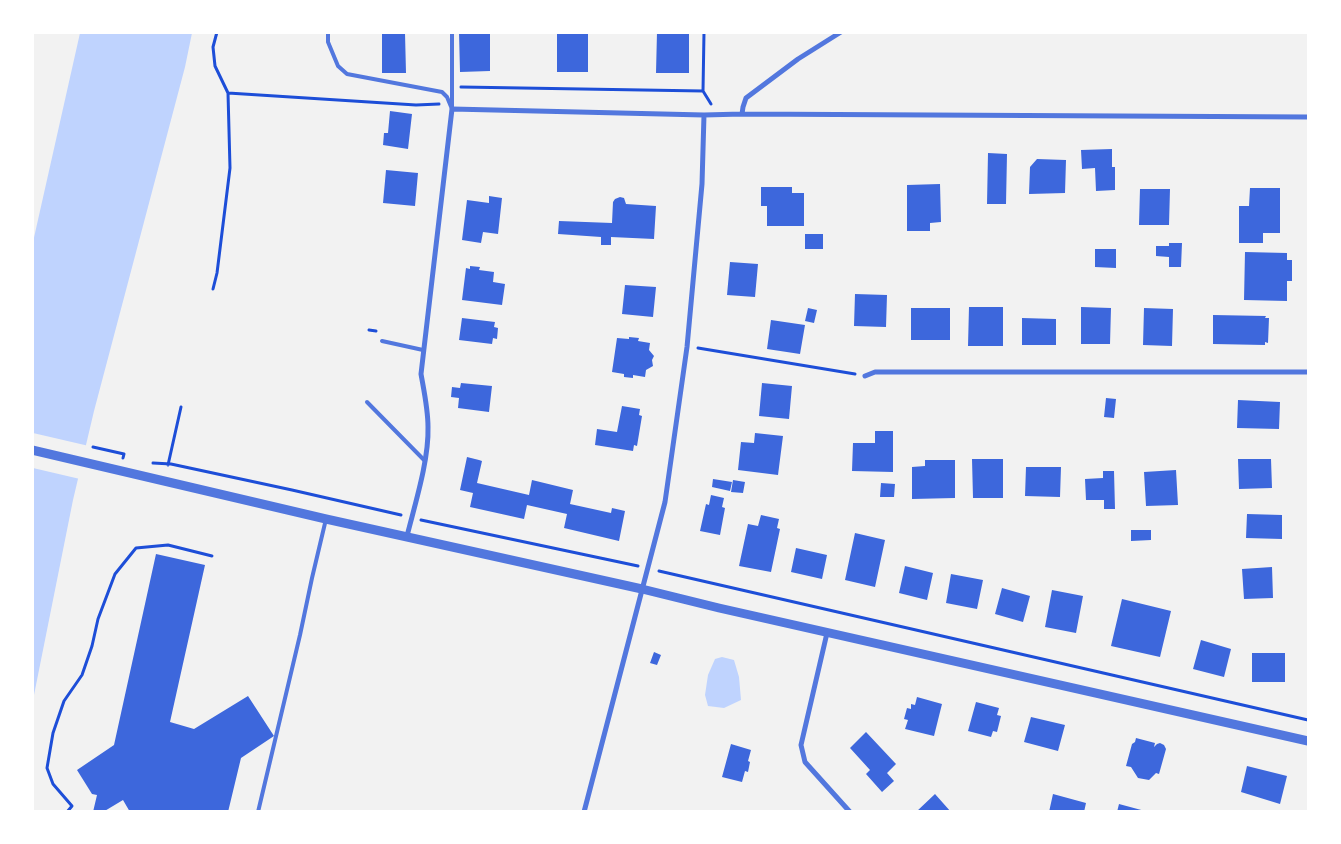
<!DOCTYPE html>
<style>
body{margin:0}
#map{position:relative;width:1341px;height:844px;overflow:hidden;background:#f2f2f2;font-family:Jost,sans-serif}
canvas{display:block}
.frame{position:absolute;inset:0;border:34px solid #fff;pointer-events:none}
</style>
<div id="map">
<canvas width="1341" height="844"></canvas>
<div class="frame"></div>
</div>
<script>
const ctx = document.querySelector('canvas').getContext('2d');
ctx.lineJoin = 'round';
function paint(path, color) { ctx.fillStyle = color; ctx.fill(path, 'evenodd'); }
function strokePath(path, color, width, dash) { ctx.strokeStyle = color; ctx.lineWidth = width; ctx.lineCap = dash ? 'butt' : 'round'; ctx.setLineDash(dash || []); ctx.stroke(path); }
paint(new Path2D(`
 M80 33H192L185 67 94 411 73 500 33 700V242Z
 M722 657 734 660 739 677 741 700 724 708 708 706 705 695 708 675 715 659Z`), '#bfd3fe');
paint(new Path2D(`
 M33 433 89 446 80 479 33 468Z`), '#f2f2f2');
paint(new Path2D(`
 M459 32H490V71L460 72Z
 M557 32H588V72H557Z
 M657 32H689V73H656Z
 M382 33H405L406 73H382Z
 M390 111 412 114 408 149 383 145 384 133H388Z
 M1112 149V167H1115V190L1096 191 1095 168 1082 169 1081 150Z
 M988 153 1007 154 1006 204H987Z
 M1037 159 1066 160 1065 193 1029 194 1030 167Z
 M386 170 418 173 415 206 383 203Z
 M940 184 941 222 930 223V231H907V185Z
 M761 187H792V193H804V226H767V206H761Z
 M1250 188H1280V233H1263V243H1239V206H1249Z
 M1140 189H1170L1169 225H1139Z
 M489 196 502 198 498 234 483 232 481 243 462 240 467 200 489 203Z
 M620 197 624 198 626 204 656 206 654 239 611 237V245H601V237L558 234 559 221 612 223 613 202 615 199Z
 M805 234H823V249H805Z
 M1169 243H1182L1181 267H1169V257L1156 256V246H1169Z
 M1095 249H1116V268L1095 267Z
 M1245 252 1287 253V260H1292V281H1287V301L1244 300Z
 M730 262 758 264 755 297 727 295Z
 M470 266 480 267 479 270 494 272 493 282 505 284 502 305 462 300 466 268 470 269Z
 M625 285 656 287 653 317 622 314Z
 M855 294 887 295 886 327 854 326Z
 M969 307H1003V346H968Z
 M1081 307 1111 308 1110 344H1081Z
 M808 308 817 310 814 323 805 321Z
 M911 308H950V340H911Z
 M1144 308 1173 309 1172 346 1143 345Z
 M1213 315 1266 316 1265 318H1269L1268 343 1265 342V345L1213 344Z
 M462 318 495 322 494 327 498 328 497 339 493 338 492 344 459 340Z
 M1022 318 1056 319V345H1022Z
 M771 320 805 325 800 354 767 349Z
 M629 337 639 338 638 341 650 343 649 350 654 356 652 360 653 366 646 370 645 377 633 375V378L624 377V374L612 372 617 338 629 339Z
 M461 383 492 386 489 412 458 408 459 398 451 397 452 387 460 388Z
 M762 383 792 386 789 419 759 416Z
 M1106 398 1116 399 1114 418 1104 417Z
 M1238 400 1280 402 1279 429 1237 428Z
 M622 406 640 409 639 415 642 416 637 446 634 445 633 451 595 445 597 429 617 432Z
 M875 431H893V472L852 471 853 443H875Z
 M755 433 783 436 778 475 738 470 741 442 754 443Z
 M467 457 479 460 482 461 477 483 529 495 532 480 573 490 570 504 611 513 612 508 625 511 619 541 564 528 567 514 527 505 524 519 470 507 473 493 460 490Z
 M972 459H1003V498H973Z
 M1238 459H1271L1272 488 1239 489Z
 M925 460H955V498L912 499V467L925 466Z
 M1026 467H1061L1060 497 1025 496Z
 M1176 470 1178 505 1146 506 1144 472Z
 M1103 471H1114L1115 509H1104V500H1086L1085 479 1103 478Z
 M713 479 732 482 730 491 712 487Z
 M733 480 745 482 743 493 731 492Z
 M881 483 895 484 894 497H880Z
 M711 495 724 498 722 507 725 508 720 535 700 531 706 504 709 505Z
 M1247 514 1282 515V539L1246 538Z
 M761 515 779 519 777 528 780 529 771 572 739 566 748 524 758 526Z
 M1131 530H1151V540L1131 541Z
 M855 533 885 540 875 587 845 580Z
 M796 548 827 555 822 579 791 572Z
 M156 554 205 565 170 722 194 729 248 696 274 736 241 758 228 812H130L123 800 103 812H93L97 795 92 794 77 770 114 745Z
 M905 566 933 573 927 600 899 593Z
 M1272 567 1273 598 1244 599 1242 569Z
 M951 574 983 580 977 609 946 603Z
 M1002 588 1030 596 1023 622 995 614Z
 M1052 590 1083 596 1076 633 1045 627Z
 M1122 599 1171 611 1160 657 1111 646Z
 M1201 640 1231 649 1224 677 1193 669Z
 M654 652 661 655 657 665 650 663Z
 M1252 653H1285V682H1252Z
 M917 697 942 704 934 736 905 729 908 720 904 719 907 708 911 709V704L915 705Z
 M976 702 999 708 997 715 1001 716 997 732 993 731 991 737 968 731Z
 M1031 717 1065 725 1058 751 1024 742Z
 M866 732 896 764 887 773 894 781 882 792 866 774 870 770 850 748Z
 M1136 738 1155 743 1154 747 1157 744 1160 743 1164 745 1166 749 1159 774 1156 773 1149 780 1138 778 1131 767 1126 766 1132 744 1135 742Z
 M731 744 751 750 748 761 750 762 748 772 745 771 742 782 722 777Z
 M1247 766 1287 776 1280 804 1241 792Z
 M935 794 951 812H916Z
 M1053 794 1086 803 1084 812H1049Z
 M1119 804 1145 811V812H1117Z`), '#3d67dc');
strokePath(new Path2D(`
 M704 32 703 91 711 104
 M461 87 703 91
 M228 93 416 105 439 104
 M213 289 217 273 230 168 228 93 215 66 213 47 217 32
 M369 330 376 331
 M698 348 855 374
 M93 447 124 454 123 458
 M153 463 171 464 292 490 401 515
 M168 465 181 407
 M421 520 638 566
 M659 571 1308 720
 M67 812 72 806 53 784 47 768 53 733 64 701 82 675 92 646 98 619 115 574 136 548 168 545 212 556`), '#1d4ed8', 3);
strokePath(new Path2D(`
 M328 32V42L338 66 347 74 442 92 447 97 452 109
 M452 107V32
 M382 341 423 350
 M367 402 425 461
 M258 812 300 635 312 578 326 519`), '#5277de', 4);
strokePath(new Path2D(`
 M742 114 743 107 746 98 798 59 841 32
 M865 376 875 372H1308
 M407 536C415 504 429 460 428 427 428 409 424 391 421 374L452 109 704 115 742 114 1308 117
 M827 633 801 745 805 762 850 812
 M584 812 665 502 687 347 702 184 704 115`), '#5277de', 5);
strokePath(new Path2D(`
 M32 450 326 519 642 589 719 608 1308 741`), '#5277de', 9);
</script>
